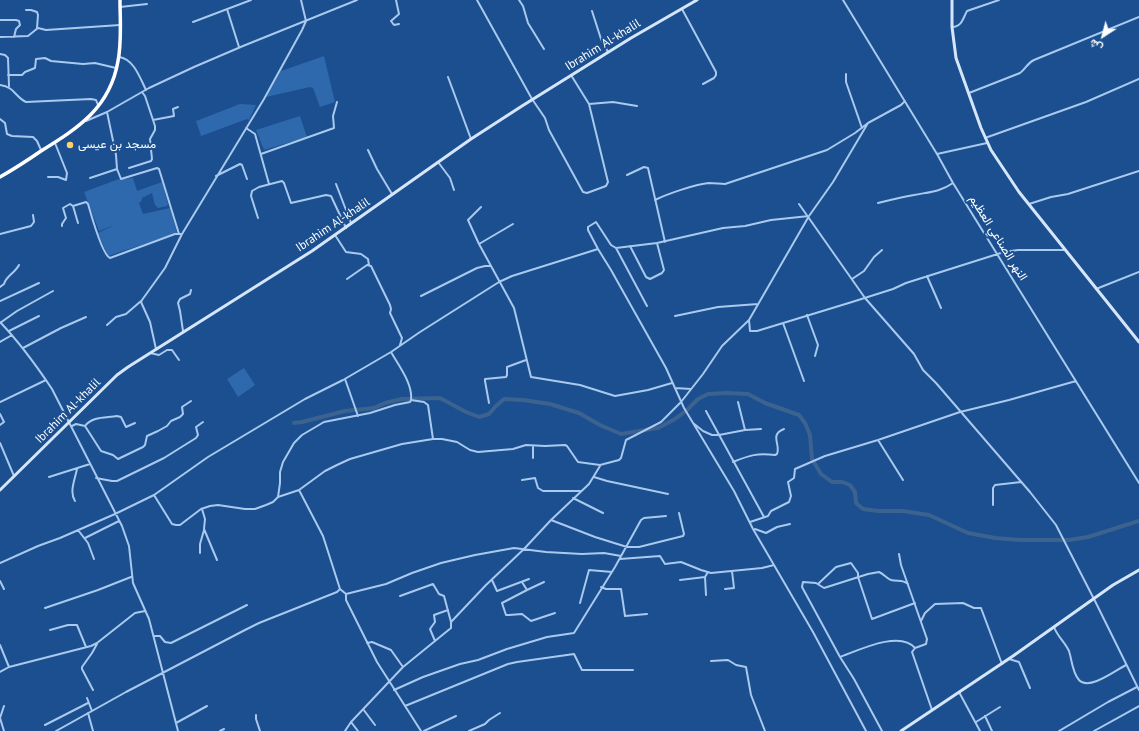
<!DOCTYPE html>
<meta charset="utf-8">
<style>
body{margin:0}
#map{position:relative;width:1139px;height:731px;overflow:hidden;background:#1b4f8f;font-family:"PT Sans",Vazirmatn,sans-serif}
canvas{display:block}
.north{position:absolute;left:1083px;top:16px;width:40px;height:40px;-webkit-text-stroke:3px #1b4f8f;paint-order:stroke;rotate:216deg;font-size:11px;font-weight:700;line-height:16px;text-align:center;color:#fff}
.north::after{content:'';display:block;margin:auto;width:14px;height:18px;background:#fff;clip-path:polygon(50% 0,100% 100%,50% 72%,0 100%)}
</style>
<div id="map">
<canvas width="1139" height="731"></canvas>
<div class="north">ش</div>
</div>
<script>
const ctx = document.querySelector('canvas').getContext('2d');
ctx.lineJoin = 'round';
function paint(path, color) { ctx.fillStyle = color; ctx.fill(path, 'evenodd'); }
function strokePath(path, color, width, dash) { ctx.strokeStyle = color; ctx.lineWidth = width; ctx.lineCap = dash ? 'butt' : 'round'; ctx.setLineDash(dash || []); ctx.stroke(path); }
function write(font, color, halo, rows, align = 'center') {
  ctx.font = font + ' "PT Sans",Vazirmatn,sans-serif'; ctx.lineWidth = 4; ctx.setLineDash([]); ctx.textBaseline = 'middle'; ctx.strokeStyle = halo; ctx.fillStyle = color; for (const [text, x, y, turn = 0] of rows) {
    ctx.save(); ctx.translate(x, y); ctx.rotate((+turn || 0) * Math.PI / 180); ctx.textAlign = isNaN(turn) ? turn : align; if (halo) ctx.strokeText(text, 0, 0); ctx.fillText(text, 0, 0); ctx.restore();
  }
}
paint(new Path2D(`
 M324 56 335 102 320 107 313 88 310 87 266 97 281 71Z
 M240 104 256 105 249 120 247 119 201 136 196 121Z
 M300 116 307 137 264 150 256 130Z
 M133 178 137 191 162 182 168 204 167 206 158 208 155 205 152 193 142 198V200L139 203 143 214 170 208 177 233 108 256 98 233 114 225 99 231 84 192 119 179Z
 M244 368 255 385 238 397 227 379Z`), '#2e69ad');
strokePath(new Path2D(`
 M294 423 302 422 345 411 374 408 385 403 402 399 440 398 466 412 479 417 489 414 496 406 504 399 523 400 550 404 579 413 600 425 621 434 658 428 675 419 687 410 698 399 708 394 727 393 748 394 765 403 799 415 805 423 810 435 812 459 821 474 832 482H842L850 485 855 492 856 503 863 509 878 511H903L929 515 968 533 995 538 1020 540H1069L1088 537 1139 521`), '#3c6290', 4);
strokePath(new Path2D(`
 M396 0 399 14 391 21 394 25 399 24
 M477 0 532 99 545 118 549 130 583 192 587 193 606 186 608 182 589 104 571 75
 M519 0 523 6 528 23 544 49
 M843 0 937 154 953 183 1139 483
 M120 7 147 4
 M227 9 239 47
 M682 9 716 72V75L714 78 703 84
 M26 10H31L37 12 38 15 37 28
 M592 11 601 39 608 52
 M0 20H16L19 21 20 25 16 29 14 37
 M193 22 251 0
 M952 27C962 27 963 18 967 11L999 0
 M0 37 28 36 38 28 46 30 120 25
 M0 54 5 55 8 58 9 86
 M119 57C134 59 140 78 146 90
 M846 74V82L862 128
 M8 75H22L25 72 35 68 36 59 45 58 51 61 83 64 95 63 116 68
 M448 77 471 139
 M0 85C15 87 15 97 26 102L91 99 96 100 98 105
 M969 93 1020 73C1026 69 1027 63 1034 60L1139 17
 M589 104 613 102 637 106
 M0 119 5 123 7 134 12 136 33 137 37 141 41 150
 M153 120 174 116 173 109 178 107
 M86 121 107 112 149 88 194 67 243 46 357 0
 M246 128 255 134 269 184
 M985 138 1086 102 1139 79
 M368 150 377 169 392 194
 M261 154 334 128 333 116 337 102
 M937 154 987 143
 M438 162 450 178 454 190
 M129 168 151 161 152 159 150 139 155 130V126L145 96 142 92
 M117 169 121 179 157 168 159 169 179 234
 M627 175 644 167 648 168 665 242
 M216 176 240 164 242 165 247 179
 M48 177H58L66 180 67 173 55 143
 M90 178 117 169 116 155 107 112
 M336 184 351 223
 M655 200C667 194 696 184 709 183 715 183 720 184 725 184L827 150 855 133 868 123 901 105 905 101
 M878 203C890 200 902 197 914 195 929 192 940 192 953 183
 M799 204 865 298 914 354 923 370 936 383 1030 492 1056 525 1096 603 1139 690
 M1029 204 1051 197 1068 194 1139 171
 M481 207 468 220 479 244 514 308 531 377 580 385 615 396 648 390 672 383
 M258 218 251 196 252 191 259 187 282 181 284 183 291 203 326 195 331 196 346 228
 M78 223 73 206 86 202 88 204C91 214 102 255 110 258L175 234H182
 M62 226V224L66 218 63 208 70 204 73 206
 M0 234 31 226 34 222 33 215
 M335 235 346 252 361 254 368 259 369 265
 M479 244 513 224
 M630 246 646 277 650 279 662 273 664 270 657 243
 M616 248 657 243 723 228 745 226 771 220 809 216
 M598 249 611 270 666 368 684 408 734 491 753 529 813 632 866 731
 M927 276 941 308
 M347 279 367 265 371 266 390 305 391 309 390 313 402 338 400 345
 M852 279 864 271 874 257 882 250
 M0 287 4 284C6 276 15 273 19 265
 M1096 289 1139 272
 M421 296 477 268 485 266H491
 M0 301 39 283
 M807 315 818 345 815 356
 M675 316 718 307 758 304
 M749 320 750 331H757L852 302 893 289 906 283 1004 252 1018 250H1064
 M0 322C20 343 36 365 52 389L122 526 129 546 133 583 149 619 178 731
 M0 323 17 311 53 291
 M783 323 804 381
 M107 325 116 317 126 314 141 301
 M9 331 39 316
 M183 331 180 311 178 303 180 299 190 294 191 290
 M0 342 12 335
 M23 348 61 328 86 317
 M156 349 150 322 141 302 142 300 165 268 182 234 264 99 302 30 306 21 301 0
 M150 353 159 355 167 350H172L179 360
 M345 379 358 416
 M675 388 691 389
 M411 400 424 402 428 405 433 439
 M0 402 46 380
 M738 402 745 430
 M489 403 485 381V379L506 377 507 375V367L526 360
 M706 411 764 517
 M0 414 4 422 0 425
 M693 423 703 431 712 435H719L745 430 761 429
 M72 426 76 424 85 426 101 451 113 455 118 459 143 447 145 445 147 436 158 431 167 426 171 421 180 417 183 414 182 407 191 401
 M85 426C92 416 107 418 117 416L121 417 126 427 135 423
 M878 440 903 480
 M0 443 14 476
 M533 458V446
 M733 462C750 455 757 453 775 455L777 454C781 444 769 435 784 429
 M49 477 90 464
 M594 477 607 481 668 494
 M96 478 112 481H117L164 458 196 438 198 435 196 427 203 422
 M522 480 535 478 538 488 543 491H580
 M299 490 323 536 340 589
 M154 495 172 524 176 525H180L201 509 210 506 218 505 245 509H255L266 505 273 502 278 497 299 490 325 471 337 465 350 459 402 444 433 439H442L457 442 470 450 478 452 513 449 526 445 545 446 565 445 567 446 578 462 600 465 619 460 621 458 626 440 661 422 681 402 703 374 722 346 749 320 809 216 833 182 868 123
 M278 497 280 483V472L283 462 294 443 302 435 324 422 370 413 395 405 410 402 411 400C413 384 399 366 391 352
 M573 498 603 513
 M75 501C69 492 75 479 77 469
 M993 505V488L995 485 1021 482
 M202 509 205 519 204 529 217 560
 M551 520 595 537 627 547H639L683 536 684 534 679 513
 M750 522 768 516 771 511 789 502 791 496 788 482 794 478 795 469 825 456 878 440 960 412 1009 400 1076 381
 M755 529 766 533 777 527 790 524
 M78 530 88 543 94 559
 M85 538 119 521
 M200 553V544L204 530
 M899 554 901 565 927 639 926 644 915 648 912 652 932 710
 M620 559 660 556 665 564 681 562 701 570 711 573 762 568 774 565
 M0 563 38 546 60 538 115 514 154 495 208 457 305 399 343 380 391 352 420 332 499 282 512 276 598 249 588 230V227L596 222 611 245 616 248 647 306
 M705 577 706 595
 M492 580 497 591 529 579
 M680 580 705 577 708 572
 M0 581 4 589
 M522 582 527 590 502 603 506 615H509L522 614 531 621 555 613
 M818 584 836 567 851 563 858 573V577L872 619 915 603
 M601 587 606 589H621L625 616 647 614
 M725 589 734 588 732 571
 M527 590 544 582
 M346 594V600L377 662 421 731
 M400 596 433 584 439 594 444 596 451 622
 M580 603 589 570 612 572
 M45 608 98 590 131 577
 M921 621 925 613 935 604 963 603 974 608H981L1002 664
 M1054 627C1057 636 1065 642 1069 651 1072 660 1072 672 1079 680 1089 691 1116 670 1126 665
 M50 630 68 625H77L86 647
 M154 636H160L165 642 171 643 247 605
 M435 641 430 629 435 622 434 615 448 610
 M367 643 372 642 391 650 403 667
 M0 645 9 667
 M840 657 802 587 803 582 816 583 824 588 868 574 879 572C884 574 886 578 891 580 898 582 902 579 908 584
 M1009 659 1019 662 1030 688
 M711 661 728 660 736 665 746 667 751 695 765 731
 M0 672 9 667 91 646 97 643 135 613 145 611
 M93 690 82 669V667L92 653 97 644
 M394 690 423 677 460 664 478 660 507 649 547 637 574 633 615 567 641 520 644 518 666 516
 M959 692 980 731
 M87 698 92 711
 M4 706 0 718 4 731
 M405 706 508 664 517 662 574 654 582 670H633
 M363 709 375 725
 M88 713 93 731
 M256 715V719L260 731
 M985 716 992 731
 M351 722 358 731
 M976 722 1000 707
 M176 723 207 706
 M45 725 88 703
 M56 731 126 692 245 630 259 623 337 592 340 589 346 594 386 584 412 573 441 563 475 555 514 548 546 552 582 554 604 553 621 556
 M220 731 224 729
 M345 731 351 722 403 667 451 628V622L486 585 524 549 551 520 589 484 600 466
 M424 731 456 716
 M469 731 485 724 489 720 500 713
 M882 731 854 679 840 657C859 650 900 630 915 648
 M1059 731 1108 702 1137 687
 M1094 731 1139 706`), '#a9c9ee', 2);
strokePath(new Path2D(`
 M952 0V27L956 58 981 128 991 150 1019 192 1139 342
 M0 490 117 375 128 367 312 251 471 139 522 106 631 38 697 0
 M901 731 1013 656 1113 585 1139 570`), '#d6e6fa', 3);
strokePath(new Path2D(`
 M0 177C14 169 28 160 41 151 78 128 110 108 118 61 122 41 120 20 120 0`), '#fff', 3.5);
for (const [x, y, r, color] of [
 [70,145,4,"#ffd166"]
]) { const dot = new Path2D(); dot.arc(x, y, r, 0, 2 * Math.PI); ctx.fillStyle = color; ctx.fill(dot); strokePath(dot, '#1b4f8f', 1.5); }
write('12px', '#fff', '#1b4f8f', [
 ["Ibrahim Al-khalil",603,45,-32],
 ["Ibrahim Al-khalil",333,225,-34],
 ["النهر الصناعي العظيم",998,238,58],
 ["Ibrahim Al-khalil",68,411,-45]
]);
write('12px', '#fff', '#1b4f8f', [
 ["مسجد بن عيسى",78,145]
], 'left');
</script>
